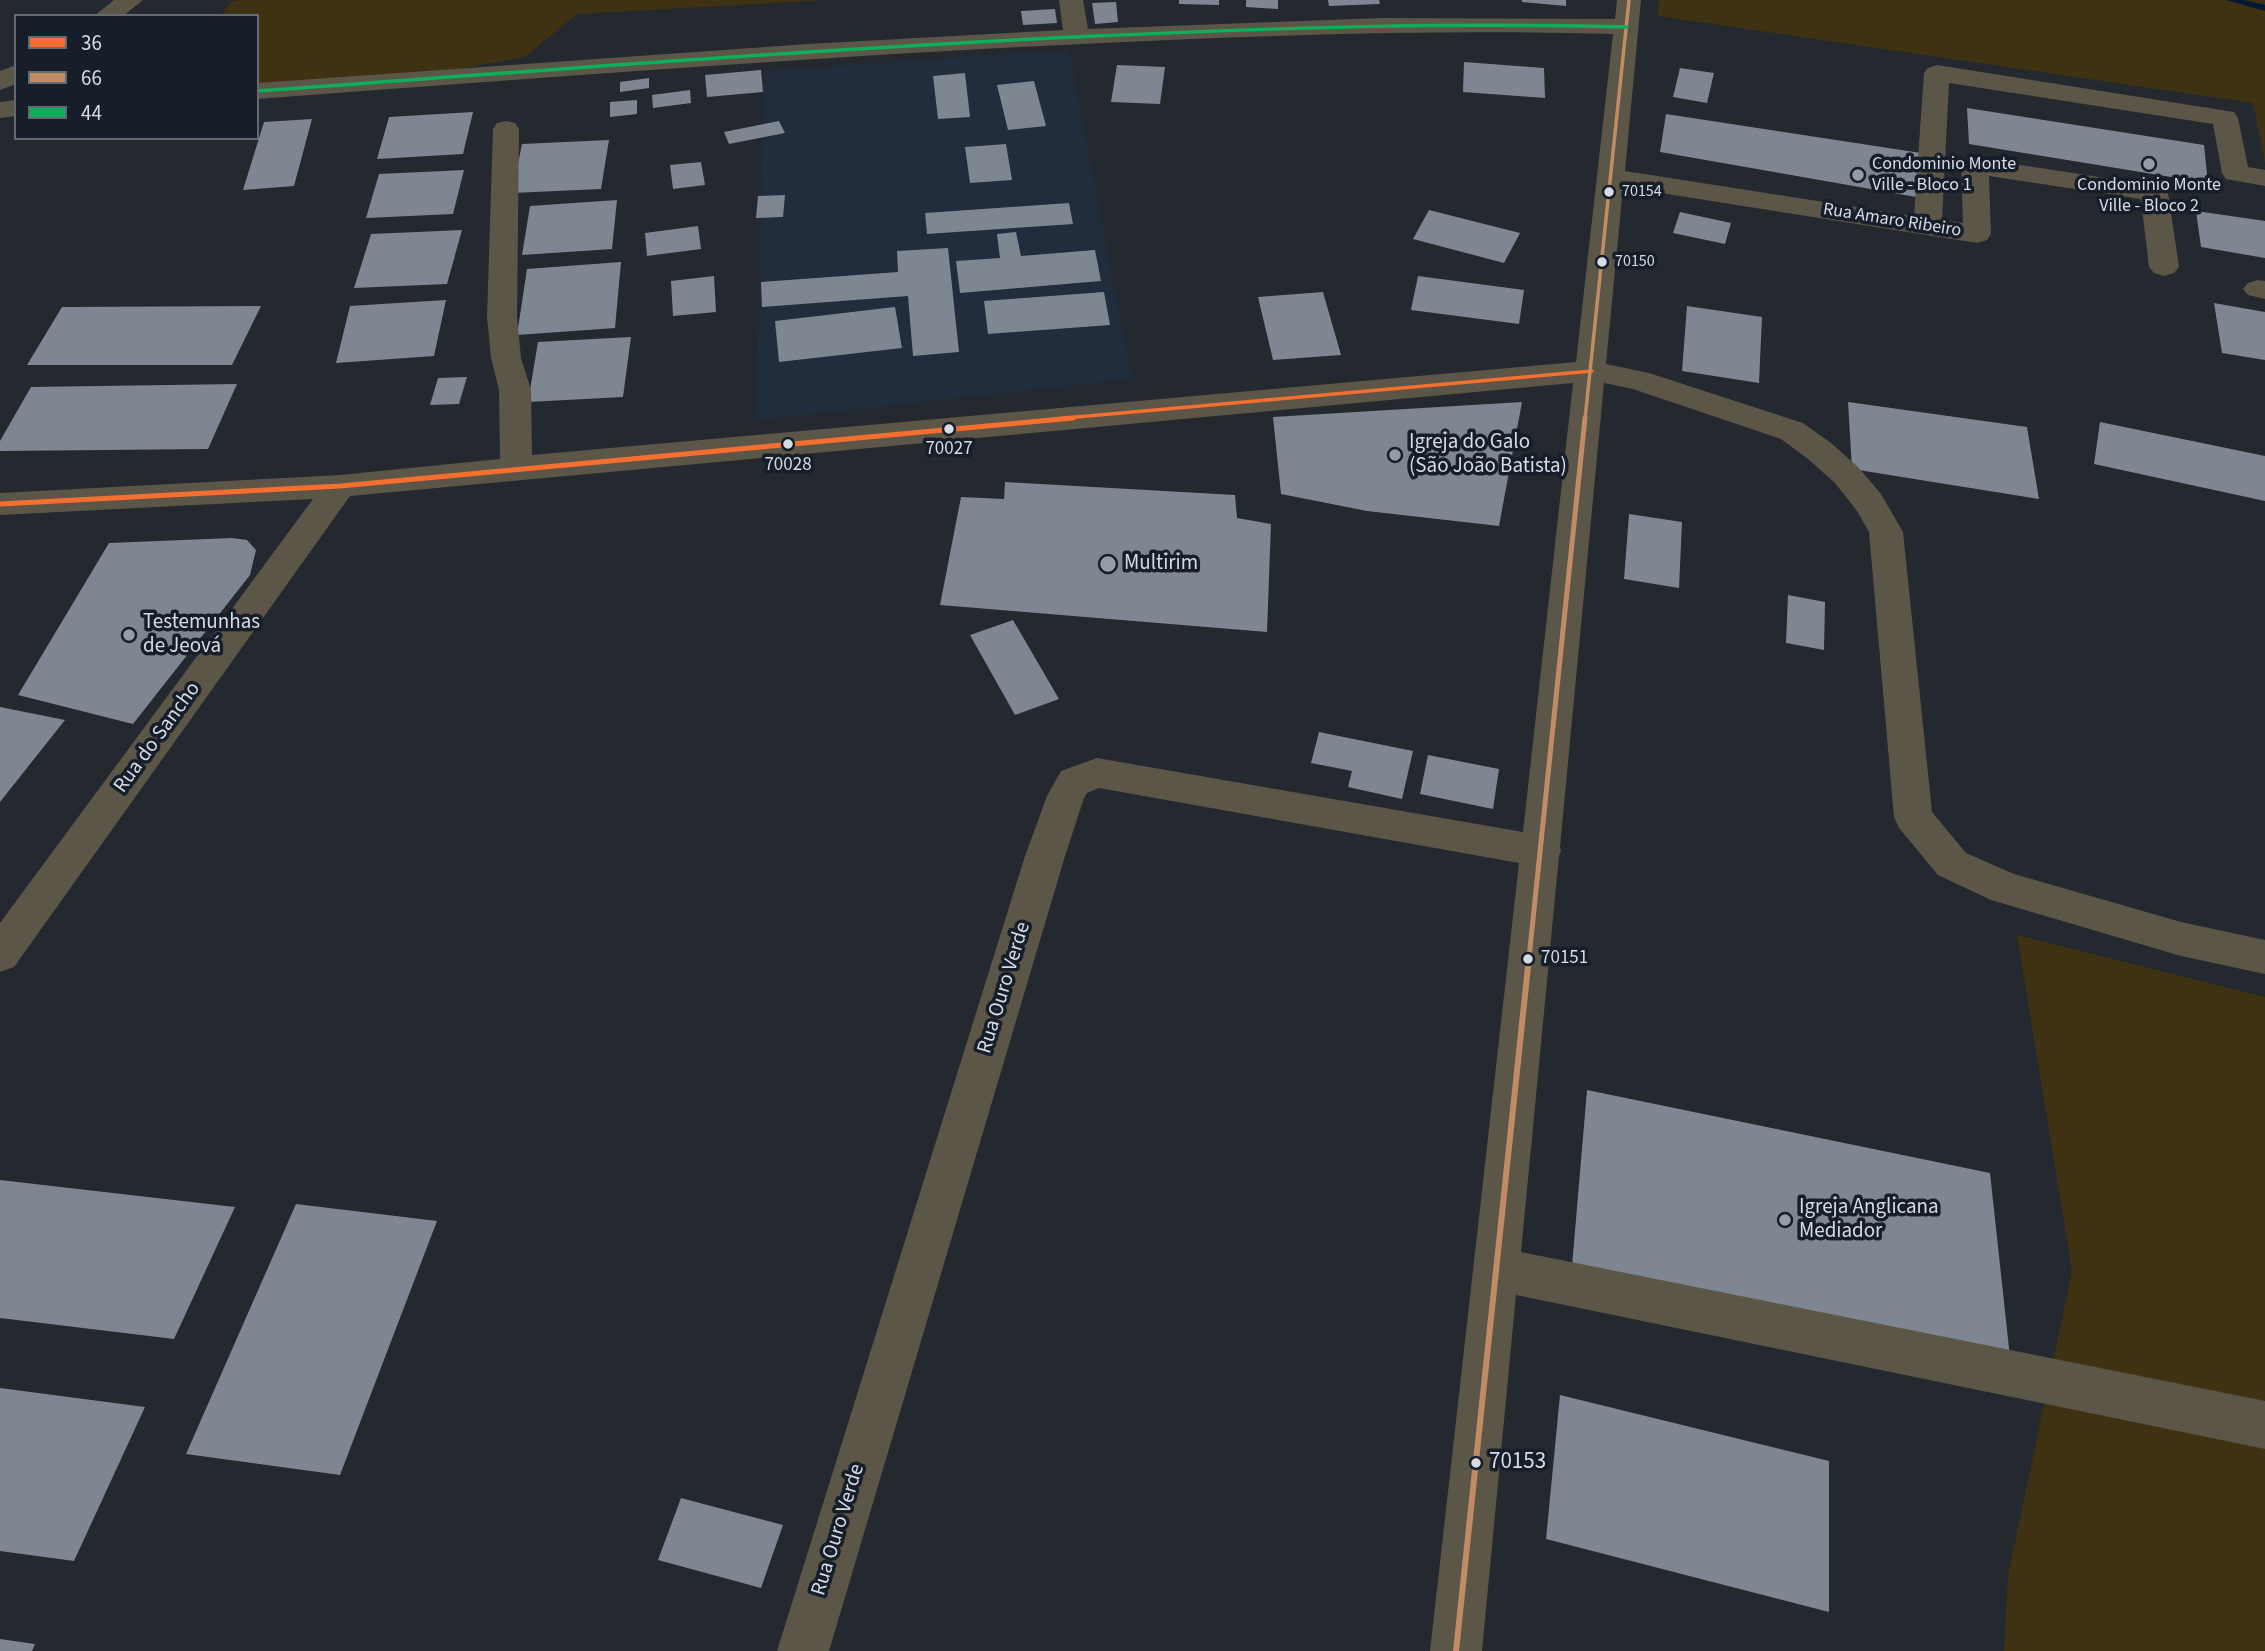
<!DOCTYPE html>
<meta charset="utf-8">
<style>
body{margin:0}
#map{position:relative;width:2265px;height:1651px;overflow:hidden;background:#24282f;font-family:"Source Sans 3",sans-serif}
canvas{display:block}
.legend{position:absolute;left:14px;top:14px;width:245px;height:126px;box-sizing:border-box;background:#151e29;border:2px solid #626a74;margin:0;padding:9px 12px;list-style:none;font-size:21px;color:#d6dbe4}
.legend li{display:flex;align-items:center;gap:14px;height:35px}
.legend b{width:35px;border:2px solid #626a74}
</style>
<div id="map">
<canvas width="2265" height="1651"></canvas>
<ul class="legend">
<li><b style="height:9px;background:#f46f30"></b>36</li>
<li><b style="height:9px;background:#c18c65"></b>66</li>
<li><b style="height:9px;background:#0daf5c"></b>44</li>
</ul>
</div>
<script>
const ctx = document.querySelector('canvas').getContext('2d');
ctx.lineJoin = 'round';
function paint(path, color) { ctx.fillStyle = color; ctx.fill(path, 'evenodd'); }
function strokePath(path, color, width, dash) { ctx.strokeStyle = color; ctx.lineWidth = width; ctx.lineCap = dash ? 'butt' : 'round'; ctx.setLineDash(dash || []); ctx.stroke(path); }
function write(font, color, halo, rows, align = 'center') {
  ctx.font = font + ' "Source Sans 3",sans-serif'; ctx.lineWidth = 7; ctx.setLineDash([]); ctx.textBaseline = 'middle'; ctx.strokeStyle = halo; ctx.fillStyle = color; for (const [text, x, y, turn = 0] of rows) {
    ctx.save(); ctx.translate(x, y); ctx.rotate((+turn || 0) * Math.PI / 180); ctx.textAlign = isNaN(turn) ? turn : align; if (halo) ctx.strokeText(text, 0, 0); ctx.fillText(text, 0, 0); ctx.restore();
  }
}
paint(new Path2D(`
 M1069 50 1132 379 756 420 764 71Z`), '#212c3c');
paint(new Path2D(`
 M239 0H826L577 14 525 57 446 71 257 85V16H220L231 2Z
 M1659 0H2265V163L2253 103 1658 16Z
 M2017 935 2265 997V1651H2004L2008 1576 2072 1271Z`), '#3e3212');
paint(new Path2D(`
 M2226 0H2244L2265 5V11Z`), '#051935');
paint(new Path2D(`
 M1179 0H1219V5L1179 4Z
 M1246 0H1278V9L1246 7Z
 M1328 0H1379L1380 4 1329 6Z
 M1522 0H1566V6L1522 2Z
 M1116 2 1118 22 1095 24 1092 3Z
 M1055 9 1057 23 1023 25 1021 11Z
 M1464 62 1544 68 1545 98 1463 92Z
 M1117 65 1165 67 1160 104 1111 102Z
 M1680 68 1714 73 1707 103 1673 97Z
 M761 70 763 92 707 97 705 75Z
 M965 73 970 117 938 119 933 76Z
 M649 78V88L620 92V82Z
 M1034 81 1046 126 1008 130 997 85Z
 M690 90 691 103 653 108 652 95Z
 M637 100V114L610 117V102Z
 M1967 108 2204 145 2208 183 1969 144Z
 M473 112 463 154 377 159 389 117Z
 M1666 114 1921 153 1922 198 1660 152Z
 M312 119 294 186 243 190 264 122Z
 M779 121 785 133 729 144 724 132Z
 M609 140 601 189 512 193 522 144Z
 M1006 144 1012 180 970 183 965 147Z
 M701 162 705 185 673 189 670 165Z
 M464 170 453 214 366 218 379 174Z
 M785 195 783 217 756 218 758 196Z
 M617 200 612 249 522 255 530 206Z
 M1069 203 1073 224 927 234 925 213Z
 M1429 210 1520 233 1504 263 1413 239Z
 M2196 211 2265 221V258L2201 247Z
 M1680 212 1731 223 1725 244 1673 233Z
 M698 226 701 249 647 256 645 233Z
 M462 230 447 284 354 288 371 234Z
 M1016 232 1021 256 1095 250 1101 281 960 293 956 261 1000 258 997 234Z
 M948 248 959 352 913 356 908 296 762 307 761 282 898 272 897 251Z
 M621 262 615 328 517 335 527 269Z
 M714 276 716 312 673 316 671 281Z
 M1418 276 1524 290 1519 324 1411 310Z
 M1104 292 1110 325 988 334 984 301Z
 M1323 292 1341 355 1273 360 1258 297Z
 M446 300 434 356 336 363 350 306Z
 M2214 303 2265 312V360L2222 353Z
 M261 306 232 365H27L62 307Z
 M1687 306 1762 317 1759 383 1682 371Z
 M895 307 902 348 779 362 775 321Z
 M631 337 623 397 528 402 538 342Z
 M467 377 459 404 430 405 438 378Z
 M237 384 208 449 0 451V441L31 387Z
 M1522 402 1499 526 1367 511 1281 494 1273 417Z
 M1848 402 2027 427 2039 499 1852 469Z
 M2100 422 2265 456V501L2094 464Z
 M1005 482 1235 495 1237 518 1271 524 1267 632 940 605 961 497 1004 499Z
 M1629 514 1682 522 1679 588 1624 579Z
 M232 538 247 540 256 550 250 575 133 724 18 695 109 543Z
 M1788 595 1825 602 1824 650 1786 643Z
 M1013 620 1059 699 1015 715 970 635Z
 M0 707 65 720 0 802Z
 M1319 732 1413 751 1402 799 1348 787 1352 771 1311 763Z
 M1428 755 1499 769 1493 809 1420 794Z
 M1587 1090 1990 1173 2010 1357 1572 1266Z
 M0 1180 235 1207 174 1339 0 1318Z
 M296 1204 437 1221 340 1475 186 1454Z
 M0 1388 145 1407 74 1561 0 1551Z
 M1560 1395 1829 1461V1612L1546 1539Z
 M681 1498 783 1525 761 1588 658 1560Z
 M0 1639 35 1644 32 1651H0Z`), '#7e8691');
paint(new Path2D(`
 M114 0H143L123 16H94Z
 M1059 0H1083L1088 29 1382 18 1615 19 1617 0H1641L1625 171 1914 216 1924 73 1928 68 1937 65 2234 112 2238 118 2248 167 2265 170V186L2226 179 2222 173 2213 124 1949 83 1942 220 1963 223 1961 166 1965 160 1975 158 2164 187 2168 193 2179 267 2174 273 2164 276 2154 273 2149 267 2141 199 1989 176 1991 234 1987 240 1977 243 1623 187 1606 364 1649 373 1803 423 1831 443 1858 467 1881 494 1903 532 1932 812 1966 853 2014 874 2181 922 2265 940V974L2181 956 1991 900 1938 875 1899 828 1894 817 1869 532 1857 511 1835 483 1808 459 1781 439 1633 389 1604 383 1560 847 1561 851 1559 856 1521 1252 2265 1401V1449L1516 1295 1482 1651H1430L1519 863 1099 788 1087 793 1084 798 1065 856 829 1651H777L1025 856 1047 796 1061 771 1097 758 1523 832 1573 383 350 496 14 967 0 972V923L313 499 0 515V493L340 475 500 459 499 390 491 358 487 317 493 129 497 123 506 121 515 123 519 129 517 317 521 358 531 390 532 455 1576 362 1613 34C1442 29 1272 35 1101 43 820 56 539 78 257 99V83L808 44 1063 30Z
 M16 65V84L0 90V71Z
 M16 100V116L0 118V102Z
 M2258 280 2265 281V299L2248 295 2243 289 2248 283Z`), '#5b5647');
strokePath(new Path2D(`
 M1054 419 1592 371`), '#f46f30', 3.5);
strokePath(new Path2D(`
 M0 504 340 486 1073 418`), '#f46f30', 5);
strokePath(new Path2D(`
 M1585 419 1629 0`), '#c18c65', 3.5);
strokePath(new Path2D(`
 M1529 958 1585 418`), '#c18c65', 5);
strokePath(new Path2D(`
 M1456 1651 1529 957`), '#c18c65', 6);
strokePath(new Path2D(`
 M257 91C537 71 816 49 1096 36 1273 28 1450 22 1627 27`), '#0daf5c', 3.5);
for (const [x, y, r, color] of [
 [2149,164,7,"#989ca5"],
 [1858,175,7,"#989ca5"],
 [1609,192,6,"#d6dbe4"],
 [1602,262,6,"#d6dbe4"],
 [949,429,6,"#d6dbe4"],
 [788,444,6,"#d6dbe4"],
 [1395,455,7,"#989ca5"],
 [1108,564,9,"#989ca5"],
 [129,635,7,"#989ca5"],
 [1528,959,6,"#d6dbe4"],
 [1785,1220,7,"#989ca5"],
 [1476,1463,6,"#d6dbe4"]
]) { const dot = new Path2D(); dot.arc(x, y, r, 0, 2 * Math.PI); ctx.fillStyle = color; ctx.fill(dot); strokePath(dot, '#151e29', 2.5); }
write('16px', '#d6dbe4', '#151e29', [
 ["70154",1622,192],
 ["70150",1615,262]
], 'left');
write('18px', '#d6dbe4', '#151e29', [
 ["Condominio Monte",1872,165],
 ["Ville - Bloco 1",1872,186],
 ["Condominio Monte",2149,186,"center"],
 ["Ville - Bloco 2",2149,207,"center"]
], 'left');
write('18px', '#d6dbe4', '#151e29', [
 ["Rua Amaro Ribeiro",1892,221,9]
]);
write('19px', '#d6dbe4', '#151e29', [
 ["70027",949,450],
 ["70028",788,466],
 ["70151",1541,959,"left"]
]);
write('21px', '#d6dbe4', '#151e29', [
 ["Igreja do Galo",1409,443],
 ["(São João Batista)",1409,467],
 ["Multirim",1124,564],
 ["Testemunhas",143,623],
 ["de Jeová",143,647],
 ["Igreja Anglicana",1799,1208],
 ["Mediador",1799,1232]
], 'left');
write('21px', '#d6dbe4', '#151e29', [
 ["Rua do Sancho",158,738,-54],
 ["Rua Ouro Verde",1005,988,-73],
 ["Rua Ouro Verde",839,1530,-73]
]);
write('23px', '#d6dbe4', '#151e29', [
 ["70153",1489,1463]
], 'left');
</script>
